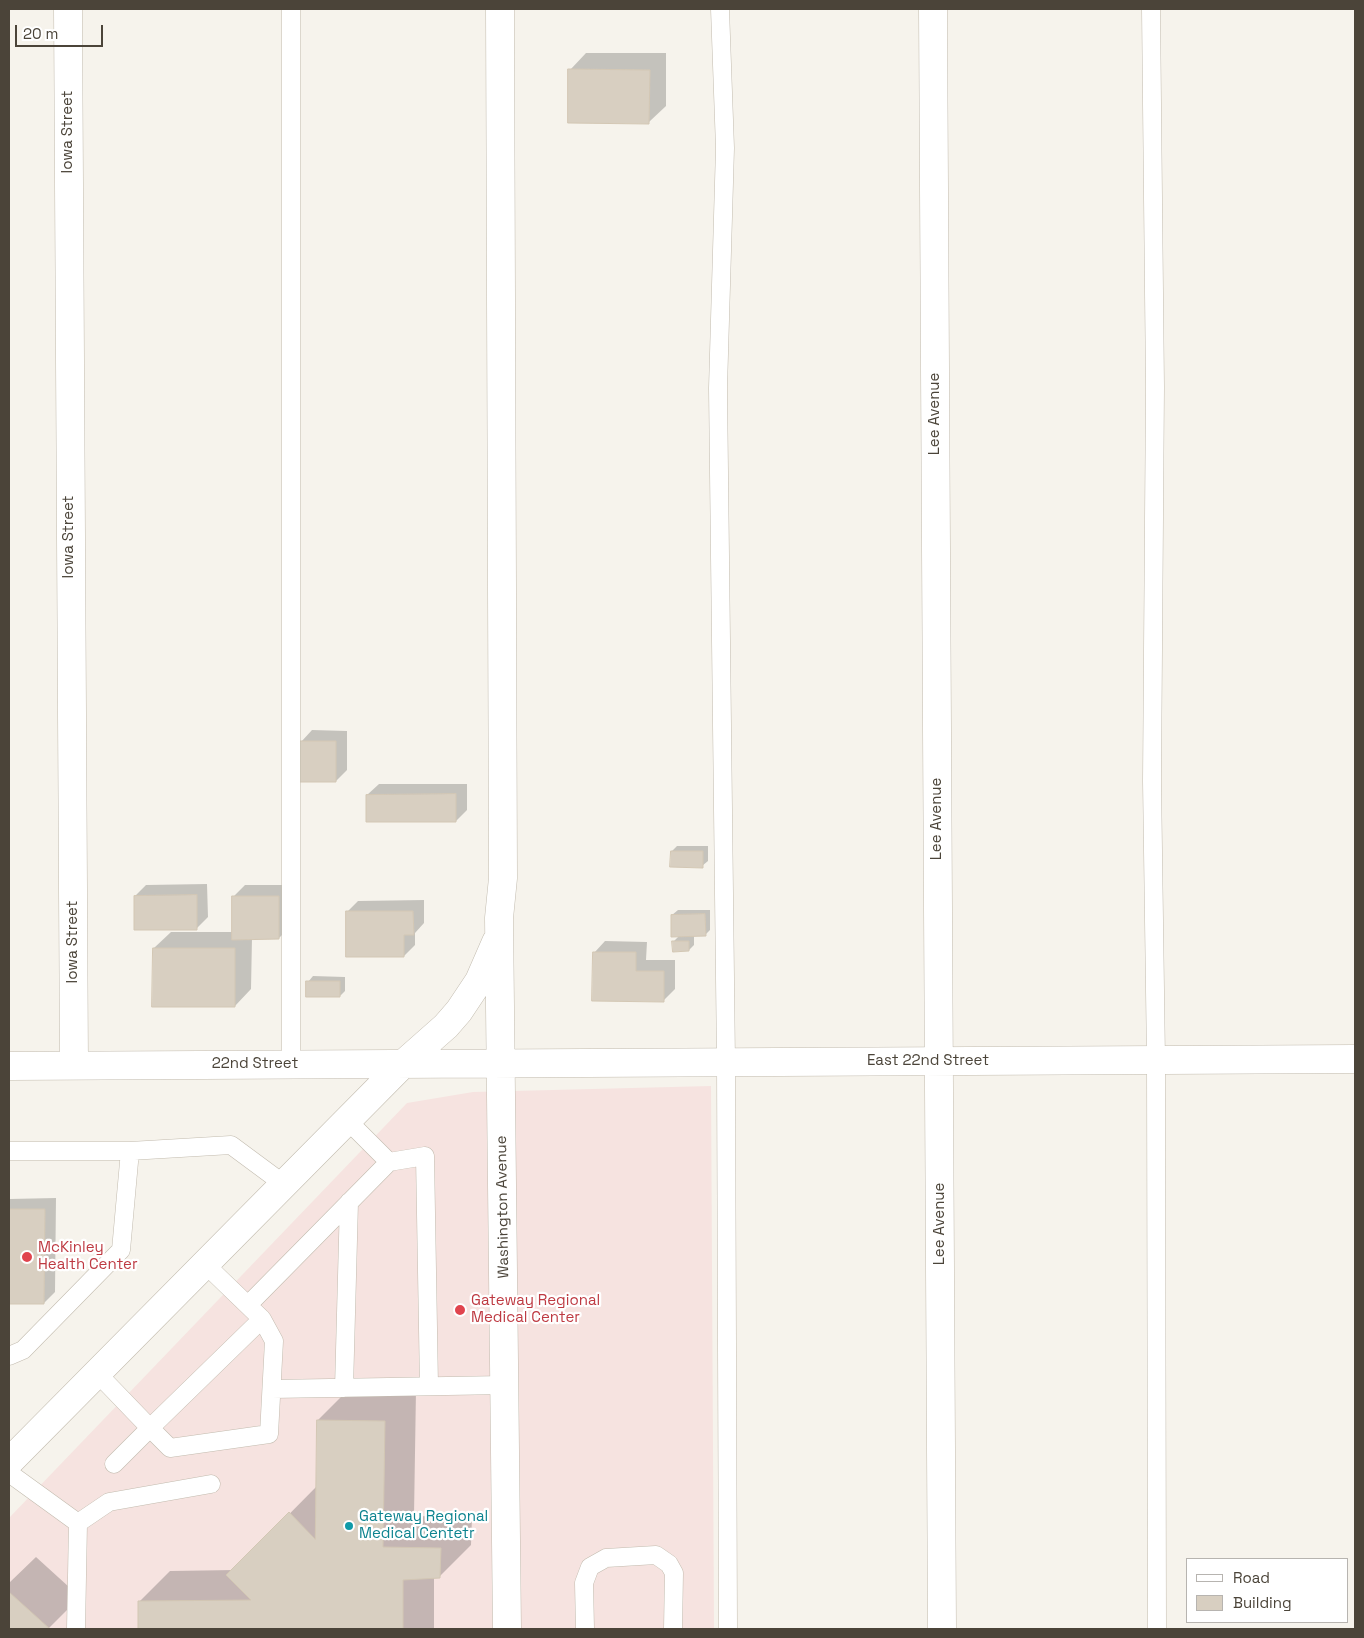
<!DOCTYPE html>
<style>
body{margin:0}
#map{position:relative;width:1364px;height:1638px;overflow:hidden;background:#f6f3ec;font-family:"Space Grotesk",sans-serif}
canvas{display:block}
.frame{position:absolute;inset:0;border:10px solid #4b4439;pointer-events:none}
.legend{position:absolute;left:1186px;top:1558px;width:162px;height:65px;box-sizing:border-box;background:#fff;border:1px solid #b7b4b0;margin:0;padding:6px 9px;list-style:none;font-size:15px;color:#4b4439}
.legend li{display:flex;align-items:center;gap:10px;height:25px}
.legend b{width:25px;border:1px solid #b7b4b0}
.scale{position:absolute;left:15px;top:25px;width:88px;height:22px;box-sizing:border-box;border:2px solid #4b4439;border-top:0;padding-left:6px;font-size:15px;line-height:18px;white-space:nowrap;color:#4b4439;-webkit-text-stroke:4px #fff;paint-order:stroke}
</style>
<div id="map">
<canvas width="1364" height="1638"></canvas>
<div class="frame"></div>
<ul class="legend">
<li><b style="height:6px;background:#fff"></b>Road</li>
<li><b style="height:14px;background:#d8cfc1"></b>Building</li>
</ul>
<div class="scale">20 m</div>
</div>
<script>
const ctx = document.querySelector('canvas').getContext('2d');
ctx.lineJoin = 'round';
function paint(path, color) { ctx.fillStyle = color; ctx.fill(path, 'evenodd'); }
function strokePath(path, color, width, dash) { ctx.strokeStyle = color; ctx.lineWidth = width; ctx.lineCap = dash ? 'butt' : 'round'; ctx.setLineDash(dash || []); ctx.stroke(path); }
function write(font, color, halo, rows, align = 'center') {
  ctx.font = font + ' "Space Grotesk",sans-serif'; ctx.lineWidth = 4.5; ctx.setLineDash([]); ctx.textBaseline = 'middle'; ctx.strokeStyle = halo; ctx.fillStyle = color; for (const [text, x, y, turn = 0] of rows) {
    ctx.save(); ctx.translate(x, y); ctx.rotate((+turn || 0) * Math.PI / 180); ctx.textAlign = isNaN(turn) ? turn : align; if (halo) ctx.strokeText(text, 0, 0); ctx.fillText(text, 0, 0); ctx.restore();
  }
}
paint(new Path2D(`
 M711 1086 714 1629H9V1518L407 1103 473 1092Z`), '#f6e3e0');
paint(new Path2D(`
 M586 53H666V106L649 122 570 70Z
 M312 730 347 731V770L336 781 301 742Z
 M379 784H467V810L456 821 367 795Z
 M677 846H708V861L702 866 672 851Z
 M207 884 208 917 197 928 135 896 146 885Z
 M245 885H290V927L279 938H252L251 989 235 1006 154 948 171 932H234V896Z
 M424 900V923L415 933V945L404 956 347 912 358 901Z
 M678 910H710V930L705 935H694V945L689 950 674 941 679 936 672 915Z
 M605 941 647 942 646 960H675V989L664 1000 594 953Z
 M313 976 345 977V991L340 996 308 982Z
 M56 1198 55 1292 44 1303H9V1199Z
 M349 1389 416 1390 414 1516 472 1517 471 1545 440 1576 434 1577V1629H139V1602L170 1571 234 1570 317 1486 318 1420Z
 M36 1557 80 1597 48 1629H9V1583Z`), '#0003');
const building = new Path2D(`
 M568 69 650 70 649 124 568 123Z
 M300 741H336V782H300Z
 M456 794V822H366V795Z
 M671 851H703V868L670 867Z
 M197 895V930H134V896Z
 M232 896H279V939L232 940Z
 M346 911H413L414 935H404V957H346Z
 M705 914 706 936 671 937V915Z
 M672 941H689V951L673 952Z
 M153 948H235V1007H152Z
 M593 952H636V971H664V1002L592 1001Z
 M306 981H340V997H306Z
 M9 1209H45L44 1304H9Z
 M317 1420 385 1421 383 1547 441 1548 440 1578 403 1580V1629H138V1601L251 1600 226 1575 289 1512 315 1539Z
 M9 1592 50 1629H9Z`);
paint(building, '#d8cfc1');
strokePath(building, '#d3c7b4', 1);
const lane = new Path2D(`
 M291 9V1064
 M720 9 725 148 718 388 726 1062 728 1629
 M1151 9 1155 387 1152 781 1156 1060 1157 1629
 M9 1151H130
 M389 1162 425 1156 429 1386
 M206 1265 262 1319 150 1428 170 1448 269 1434 274 1341 262 1319
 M248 1305 389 1162 348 1121
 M9 1356 23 1350 121 1250 130 1151 231 1145 285 1185
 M98 1374 150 1428 114 1464
 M344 1388 349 1202
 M272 1389 505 1385
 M9 1473 78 1523 76 1629
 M78 1523 109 1502 211 1484
 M585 1629 584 1583 590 1567 606 1558 656 1555 669 1564 674 1573 673 1629`);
const street = new Path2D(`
 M68 9 74 1065
 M500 9 503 878 499 918 507 1629
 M933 9 942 1629
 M9 1066 1355 1059
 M9 1462 403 1064 446 1026 459 1011 479 981 496 942`);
strokePath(lane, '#c2bbae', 19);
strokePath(street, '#c2bbae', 29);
strokePath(lane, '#fff', 18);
strokePath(street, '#fff', 28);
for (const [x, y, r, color] of [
 [27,1257,6,"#e0444e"],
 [460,1310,6,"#e0444e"],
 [349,1526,5,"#0f9aa8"]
]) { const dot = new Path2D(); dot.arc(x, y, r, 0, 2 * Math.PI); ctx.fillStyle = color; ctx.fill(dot); strokePath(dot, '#fff', 2); }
write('15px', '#4b4439', '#fff', [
 ["Iowa Street",68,132,-90],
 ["Lee Avenue",935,414,-90],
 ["Iowa Street",69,537,-90],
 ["Lee Avenue",937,819,-90],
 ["Iowa Street",73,942,-90],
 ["East 22nd Street",928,1061],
 ["22nd Street",255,1064],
 ["Washington Avenue",503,1207,-91],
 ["Lee Avenue",940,1224,-90]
]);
write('15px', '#be3a42', '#fff', [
 ["McKinley",38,1248],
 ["Health Center",38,1265],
 ["Gateway Regional",471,1301],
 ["Medical Center",471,1318]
], 'left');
write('15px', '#0d838f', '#fff', [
 ["Gateway Regional",359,1517],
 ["Medical Centetr",359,1534]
], 'left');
</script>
